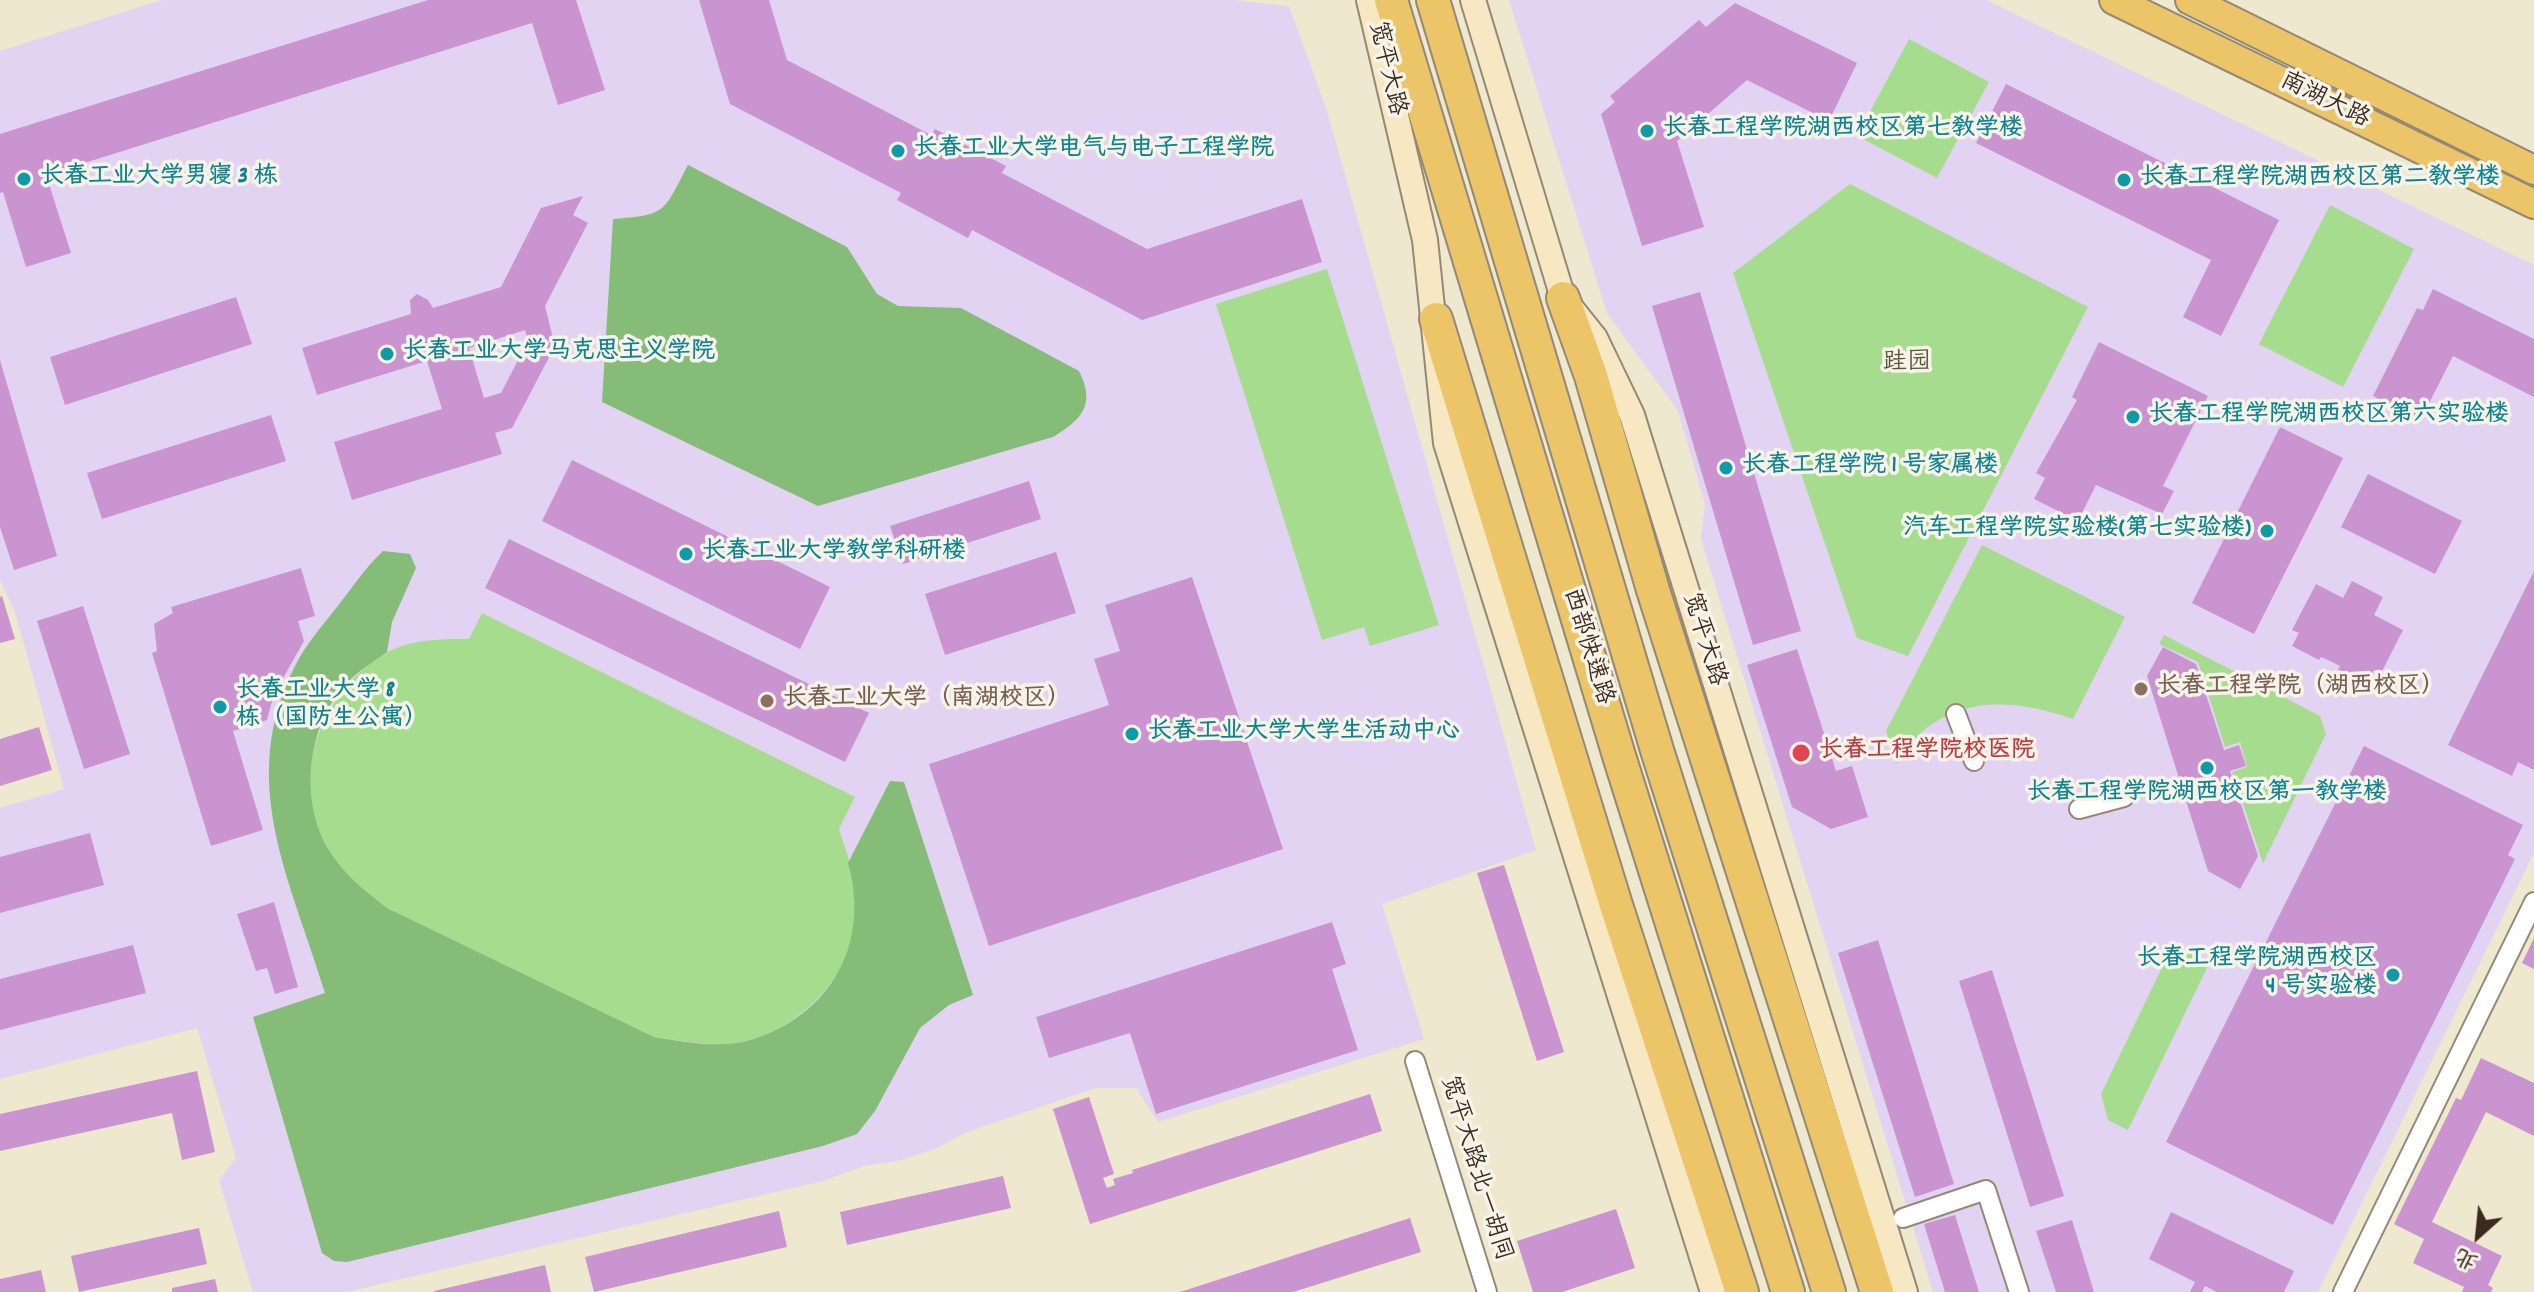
<!DOCTYPE html>
<meta charset="utf-8">
<style>
body{margin:0}
#map{position:relative;width:2534px;height:1292px;overflow:hidden;background:#ede8ce;font-family:Dekko,"LXGW WenKai TC",sans-serif}
canvas{display:block}
.north{position:absolute;left:2438px;top:1196px;width:80px;height:80px;-webkit-text-stroke:6px #f7f3e8;paint-order:stroke;rotate:207deg;font-size:22px;font-weight:700;line-height:32px;text-align:center;color:#3b2a1e}
.north::after{content:'';display:block;margin:auto;width:28px;height:36px;background:#3b2a1e;clip-path:polygon(50% 0,100% 100%,50% 72%,0 100%)}
</style>
<div id="map">
<canvas width="2534" height="1292"></canvas>
<div class="north">北</div>
</div>
<script>
const ctx = document.querySelector('canvas').getContext('2d');
ctx.lineJoin = 'round';
function paint(path, color) { ctx.fillStyle = color; ctx.fill(path, 'evenodd'); }
function strokePath(path, color, width, dash) { ctx.strokeStyle = color; ctx.lineWidth = width; ctx.lineCap = dash ? 'butt' : 'round'; ctx.setLineDash(dash || []); ctx.stroke(path); }
function write(font, color, halo, rows, align = 'center') {
  ctx.font = font + ' Dekko,"LXGW WenKai TC",sans-serif'; ctx.lineWidth = 7; ctx.setLineDash([]); ctx.textBaseline = 'middle'; ctx.strokeStyle = halo; ctx.fillStyle = color; for (const [text, x, y, turn = 0] of rows) {
    ctx.save(); ctx.translate(x, y); ctx.rotate((+turn || 0) * Math.PI / 180); ctx.textAlign = isNaN(turn) ? turn : align; if (halo) ctx.strokeText(text, 0, 0); ctx.fillText(text, 0, 0); ctx.restore();
  }
}
paint(new Path2D(`
 M162 0H1232L1289 6 1327 111 1536 850 1382 904 1424 1039 1158 1122 1136 1088H1096L967 1132 935 1149 897 1161 864 1166 823 1181 346 1292H253L219 1180 236 1158 197 1028 0 1079V808L64 789 15 612 0 580V51Z
 M1509 0H1986L2534 265V853L2318 1292H1933L1701 539 1705 504 1678 411 1607 313Z`), '#e3d3f2');
paint(new Path2D(`
 M1909 39 1989 82 1937 178 1857 136Z
 M1850 184 2088 307 1908 656 1857 638 1733 273Z
 M2330 205 2414 249 2343 387 2259 344Z
 M1327 269 1439 625 1370 646 1364 627 1322 640 1216 304Z
 M1982 545 2125 617 2073 719C2023 702 1970 694 1924 730 1914 738 1905 753 1896 764L1886 731Z
 M482 613 855 797 839 829C845 850 855 872 857 894 865 960 811 1022 751 1040 720 1049 685 1041 654 1037L387 908C364 890 342 873 327 847 287 779 321 691 386 653 411 639 441 639 469 639Z
 M2164 635 2320 716 2326 734 2263 863 2232 772 2247 767 2240 742 2225 747 2198 662 2159 644Z
 M2169 953 2191 954 2209 964 2128 1130 2108 1120 2101 1094Z`), '#a5dc8d');
paint(new Path2D(`
 M688 165 847 247 877 294 898 306 961 308 1079 371C1096 405 1082 419 1053 437L818 506 602 402 613 219C668 215 663 212 688 165Z
 M383 551 410 554 416 568 392 622 387 652C376 660 363 668 353 677 308 718 298 795 327 847 342 873 364 890 387 908L654 1037C685 1042 721 1049 751 1040 831 1015 871 943 848 863L890 781 904 782 973 995 949 1005 920 1028 875 1111 857 1134 823 1146 347 1262 334 1261 322 1253 253 1017 325 993C291 880 236 782 295 666 306 644 322 626 337 607 353 587 364 569 383 551Z`), '#84bc78');
paint(new Path2D(`
 M428 0H576L605 90 558 105 532 23 46 175 71 253 26 267 3 192 0 193V134Z
 M699 0H769L787 60 931 135 935 129 1006 166 1002 173 1147 249 1302 199 1322 262 1142 320 972 230 968 238 897 200 901 193 730 104Z
 M1735 3 1857 63 1829 121 1747 80 1677 141 1704 227 1642 246 1601 114 1615 102 1610 96 1699 20 1706 27Z
 M2006 84 2279 220 2221 336 2183 317 2211 260 1976 143Z
 M583 196 573 215 588 223 545 306 555 346 512 428 495 433 502 454 352 500 334 442 442 409 427 361 317 395 302 348 411 314 410 300 417 294 428 300 433 308 501 287 541 208ZM525 330 528 341 501 393 484 398 469 348Z
 M2433 289 2534 339V397L2453 356 2421 419 2373 396 2417 308 2423 310Z
 M1700 292 1801 631 1753 645 1652 306Z
 M236 297 252 344 65 405 50 357Z
 M2099 342 2208 396 2163 486 2174 491 2162 514 2096 485 2078 521 2034 499 2045 478 2036 473 2077 400 2072 397Z
 M0 360 57 556 14 570 0 527Z
 M271 415 286 461 102 519 87 473Z
 M2280 427 2343 458 2254 634 2192 603Z
 M572 460 830 587 800 649 542 521Z
 M2368 474 2462 521 2435 574 2341 527Z
 M1029 481 1041 519 903 564 890 526Z
 M509 539 869 713 845 762 485 588Z
 M1056 552 1076 613 945 655 925 594Z
 M301 568 315 616 298 621 304 641 274 694 267 720 233 731 263 830 211 846 152 653 157 651 154 624 173 613 171 607Z
 M2534 571V770L2518 762 2512 776 2448 745Z
 M1192 577 1283 849 989 946 929 764 1109 705 1094 659 1120 651 1105 605Z
 M2352 581 2383 597 2374 615 2403 630 2381 673 2374 670 2367 684 2338 670 2340 666 2330 661 2321 657 2319 660 2292 646 2299 633 2292 630 2316 584 2343 598Z
 M2 596 15 639 0 643V597Z
 M83 606 130 754 84 769 37 621Z
 M2163 647 2196 664 2224 750 2239 745 2246 766 2230 771 2258 856 2240 889 2208 871 2147 676Z
 M1797 649 1836 771 1852 766 1868 817 1831 829 1792 807 1747 665Z
 M39 727 52 770 0 786V739Z
 M2364 746 2523 825 2508 855 2515 859 2333 1225 2166 1142Z
 M90 833 104 885 0 913V857Z
 M1504 865 1564 1052 1537 1061 1477 873Z
 M274 902 298 987 275 994 267 968 256 971 237 914Z
 M1332 922 1346 964 1332 969 1358 1050 1156 1114 1130 1033 1049 1058 1036 1017Z
 M2534 938V969L2522 963Z
 M1878 940 1954 1184 1915 1197 1838 953Z
 M133 945 146 993 0 1030V979Z
 M1992 970 2064 1196 2030 1207 1959 981Z
 M2481 1058 2534 1083V1136L2486 1112 2432 1222 2502 1256 2488 1285 2493 1288 2491 1292H2462L2464 1287 2413 1263 2424 1239 2394 1224 2456 1098 2461 1100Z
 M197 1071 215 1152 182 1160 172 1113 0 1151V1114Z
 M1370 1094 1382 1131 1090 1224 1053 1109 1089 1097 1114 1174 1103 1178 1107 1188 1115 1185 1113 1179 1133 1173 1132 1170Z
 M1003 1176 1011 1208 847 1245 840 1212Z
 M1616 1209 1635 1268 1562 1292H1533L1517 1241Z
 M779 1211 787 1247 594 1292 585 1257Z
 M2171 1212 2294 1271 2284 1292H2217L2205 1286 2202 1292H2190L2195 1282 2149 1259Z
 M1955 1215 1979 1292H1945L1924 1224Z
 M1410 1218 1421 1252 1293 1292H1180Z
 M2072 1220 2094 1292H2056L2036 1231Z
 M199 1228 207 1264 79 1292 71 1256Z
 M545 1265 551 1292H434V1291Z
 M41 1270 46 1292H0V1279Z
 M215 1279 218 1292H172V1288Z`), '#c994d0');
const street = new Path2D(`
 M1956 714 1974 761
 M2079 809 2124 797
 M1415 1061 1487 1292
 M1903 1218 1986 1190 2019 1292
 M2343 1292 2534 902`);
const secondary = new Path2D(`
 M1369 0 1425 240 1446 443 1713 1292
 M1473 0 1563 298 1595 338 1632 415 1905 1292`);
const primary = new Path2D(`
 M2114 0 2534 204
 M2190 0 2534 170`);
const highway = new Path2D(`
 M1391 0 1620 759 1788 1292
 M1433 0 1657 750 1829 1292
 M1563 298 1591 376 1653 590 1877 1292
 M1436 319 1616 905 1742 1292`);
strokePath(street, '#948976', 22);
strokePath(secondary, '#948976', 28);
strokePath(primary, '#948976', 32);
strokePath(highway, '#948976', 36);
strokePath(street, '#fff', 18);
strokePath(secondary, '#f7e8c3', 24);
strokePath(primary, '#ecc569', 28);
strokePath(highway, '#ecc569', 32);
for (const [x, y, r, color] of [
 [1647,131,8,"#0f9aa8"],
 [898,151,8,"#0f9aa8"],
 [24,179,8,"#0f9aa8"],
 [2124,180,8,"#0f9aa8"],
 [387,354,8,"#0f9aa8"],
 [2133,417,8,"#0f9aa8"],
 [1726,468,8,"#0f9aa8"],
 [2267,531,8,"#0f9aa8"],
 [686,554,8,"#0f9aa8"],
 [2141,689,8,"#8d6e63"],
 [767,701,8,"#8d6e63"],
 [220,707,8,"#0f9aa8"],
 [1132,734,8,"#0f9aa8"],
 [1801,753,10,"#e0444e"],
 [2207,768,8,"#0f9aa8"],
 [2393,975,8,"#0f9aa8"]
]) { const dot = new Path2D(); dot.arc(x, y, r, 0, 2 * Math.PI); ctx.fillStyle = color; ctx.fill(dot); strokePath(dot, '#f7f3e8', 3); }
write('24px', '#3b2a1e', '#f7f3e8', [
 ["宽平大路",1385,69,77],
 ["南湖大路",2324,102,26],
 ["宽平大路",1702,640,73],
 ["西部快速路",1586,647,73],
 ["宽平大路北一胡同",1474,1169,73]
]);
write('bold 24px', '#0d838f', '#f7f3e8', [
 ["长春工程学院湖西校区第七教学楼",1663,131],
 ["长春工业大学电气与电子工程学院",914,151],
 ["长春工业大学男寝 3 栋",40,179],
 ["长春工程学院湖西校区第二教学楼",2140,180],
 ["长春工业大学马克思主义学院",403,354],
 ["长春工程学院湖西校区第六实验楼",2149,417],
 ["长春工程学院 1 号家属楼",1742,468],
 ["汽车工程学院实验楼(第七实验楼)",2251,531,"right"],
 ["长春工业大学教学科研楼",702,554],
 ["长春工业大学 8",236,693],
 ["栋（国防生公寓）",236,721],
 ["长春工业大学大学生活动中心",1148,734],
 ["长春工程学院湖西校区第一教学楼",2207,795,"center"],
 ["长春工程学院湖西校区",2377,961,"right"],
 ["4 号实验楼",2377,989,"right"]
], 'left');
write('24px', '#56563a', '#f7f3e8', [
 ["跬园",1907,365]
]);
write('bold 24px', '#785e54', '#f7f3e8', [
 ["长春工程学院（湖西校区）",2157,689],
 ["长春工业大学（南湖校区）",783,701]
], 'left');
write('bold 24px', '#be3a42', '#f7f3e8', [
 ["长春工程学院校医院",1819,753]
], 'left');
</script>
